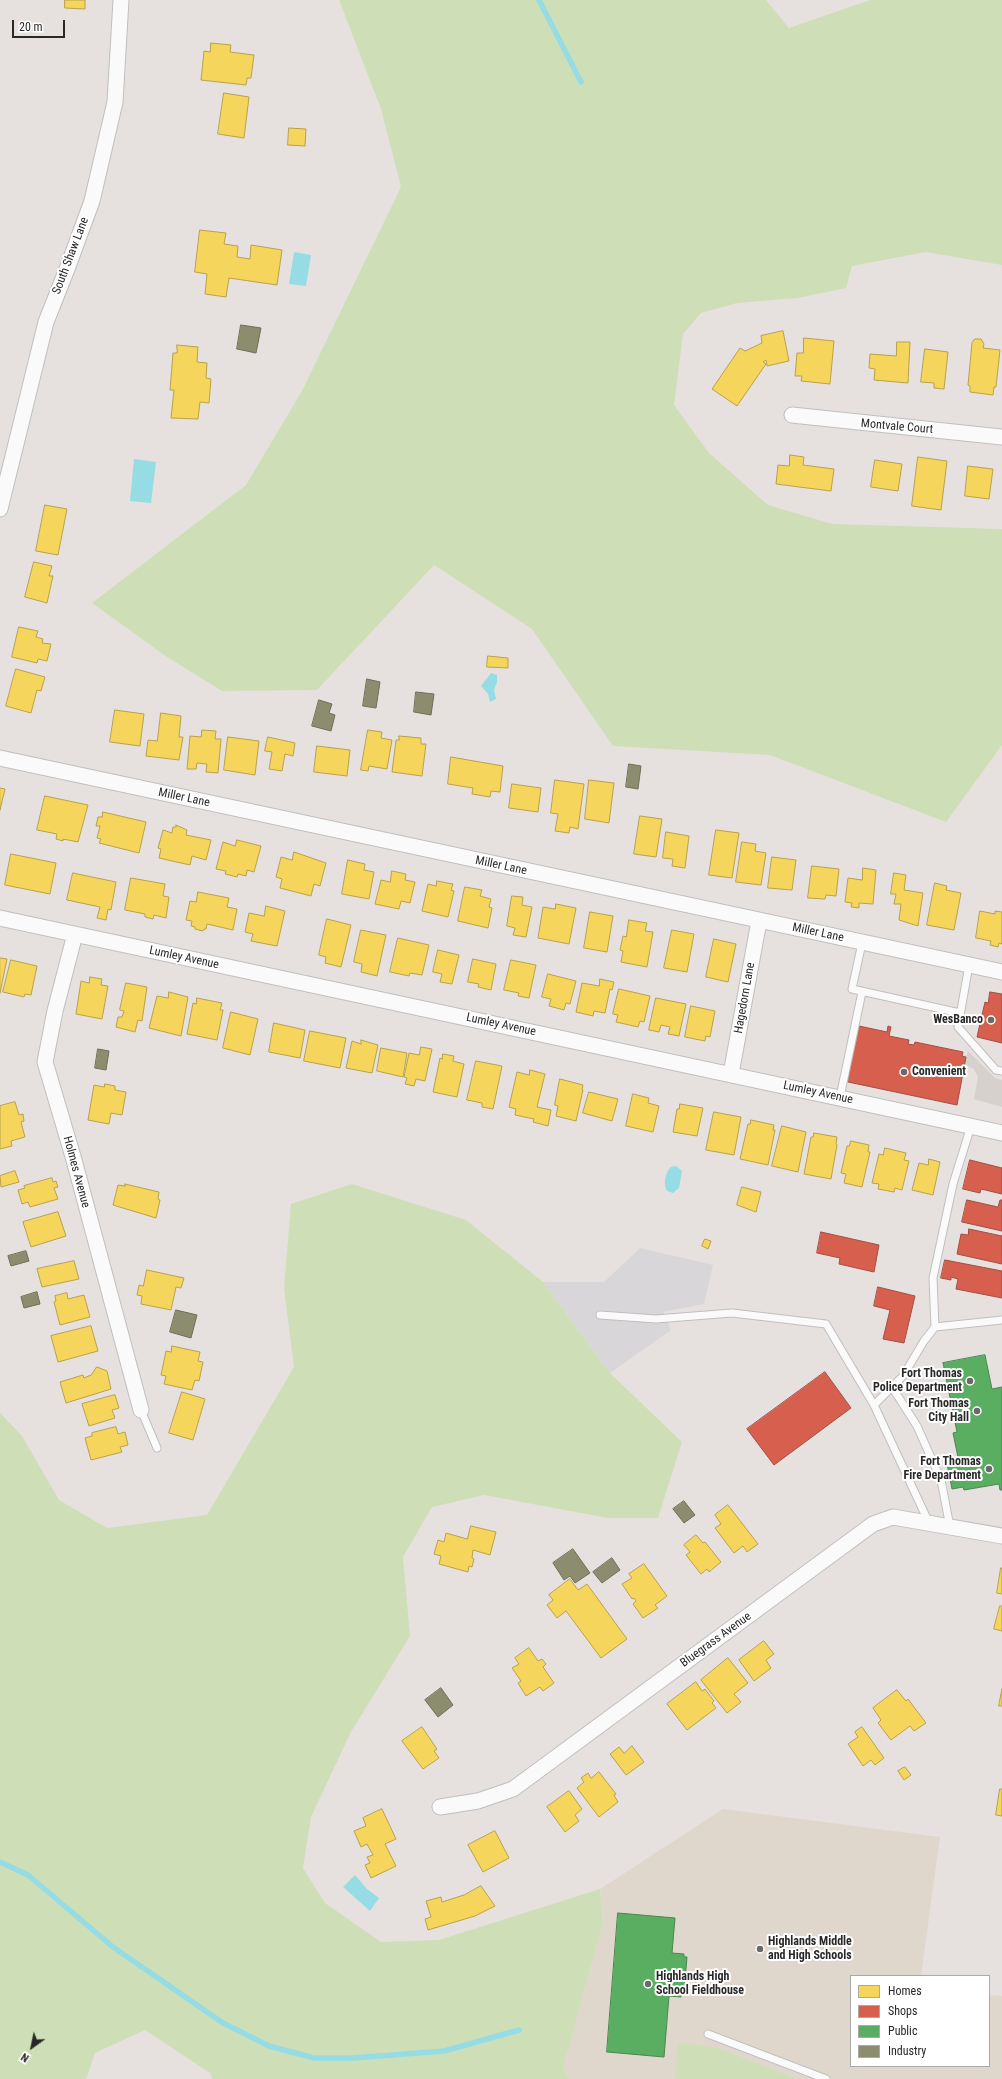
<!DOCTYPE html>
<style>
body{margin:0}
#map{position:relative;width:1002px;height:2079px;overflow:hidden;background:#e6e1de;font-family:"Roboto Condensed",sans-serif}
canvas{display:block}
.legend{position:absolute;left:850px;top:1975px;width:140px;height:92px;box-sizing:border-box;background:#fff;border:1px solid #a9a9a9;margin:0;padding:5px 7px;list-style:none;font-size:12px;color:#282828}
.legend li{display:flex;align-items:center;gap:8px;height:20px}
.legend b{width:20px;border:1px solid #a9a9a9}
.north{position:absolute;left:12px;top:2027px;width:40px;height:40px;-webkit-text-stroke:3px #fff;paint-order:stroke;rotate:213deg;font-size:11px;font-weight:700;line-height:16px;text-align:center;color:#282828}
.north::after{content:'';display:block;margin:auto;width:14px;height:18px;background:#282828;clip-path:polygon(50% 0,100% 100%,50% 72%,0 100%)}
.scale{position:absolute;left:12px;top:20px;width:53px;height:18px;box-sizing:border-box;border:2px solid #282828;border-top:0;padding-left:5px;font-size:12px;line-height:14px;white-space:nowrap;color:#282828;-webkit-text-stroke:3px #fff;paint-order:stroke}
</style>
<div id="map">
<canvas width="1002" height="2079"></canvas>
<ul class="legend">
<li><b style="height:11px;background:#f6d55c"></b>Homes</li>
<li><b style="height:11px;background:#d6604d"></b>Shops</li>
<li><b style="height:11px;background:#5aae61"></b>Public</li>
<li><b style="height:11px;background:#8c8c6e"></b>Industry</li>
</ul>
<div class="north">N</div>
<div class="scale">20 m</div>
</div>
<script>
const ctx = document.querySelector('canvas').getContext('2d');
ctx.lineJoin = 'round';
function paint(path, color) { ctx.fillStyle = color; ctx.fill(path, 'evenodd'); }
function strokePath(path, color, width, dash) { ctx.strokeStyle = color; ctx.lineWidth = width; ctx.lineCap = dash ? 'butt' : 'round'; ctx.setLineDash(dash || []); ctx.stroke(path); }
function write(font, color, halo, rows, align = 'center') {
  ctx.font = font + ' "Roboto Condensed",sans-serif'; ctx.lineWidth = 4; ctx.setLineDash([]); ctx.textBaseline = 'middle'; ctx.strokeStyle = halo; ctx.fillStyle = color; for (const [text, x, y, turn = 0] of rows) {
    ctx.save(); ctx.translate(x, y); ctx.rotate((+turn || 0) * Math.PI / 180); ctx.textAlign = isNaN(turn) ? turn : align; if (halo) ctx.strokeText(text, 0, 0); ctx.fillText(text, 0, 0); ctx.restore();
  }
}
paint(new Path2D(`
 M640 1248 713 1265 704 1304 663 1312 671 1330 610 1373 543 1282H604Z`), '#d9d6d9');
paint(new Path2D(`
 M723 1809 940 1837 921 1976H851V2066H989V1995L1002 1996V2079H569L563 2068 603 1923 600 1889Z`), '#e0d7cc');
paint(new Path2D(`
 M339 0H766L789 28 870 0H1002V265L926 252 852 266 846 288 798 298 737 303 701 313 683 334 674 405 709 453 768 505 832 524 1002 529V745L946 822 770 755 613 746 532 629 434 565 317 690 222 691 164 655 92 603 246 485 302 391 401 187 381 109Z
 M352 1184 466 1220 543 1282 610 1373 682 1442 658 1518H608L484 1495 432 1507 403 1557 410 1636 351 1732 311 1817 303 1868 325 1903 381 1942 439 1940 600 1889 603 1923 563 2068 569 2079H212L210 2073 145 2030 95 2053 86 2079H0V1413L22 1436 59 1500 107 1528 207 1515 294 1367 284 1288 291 1204Z
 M681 2043 711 2047 723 2050 797 2079H675L677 2044Z`), '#cedfb8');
paint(new Path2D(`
 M968 1051 995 1078 1002 1080V1107L974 1099 978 1077 974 1069 964 1064Z`), '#d6d1cd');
paint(new Path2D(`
 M294 252 311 255 306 286 289 284Z
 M134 459 156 462 151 503 130 501Z
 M491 673 497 675V682L494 690 496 699 490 702 488 694 481 686Z
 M676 1166 682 1171 679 1188 673 1193 667 1191C663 1184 665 1173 671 1167Z
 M355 1875 367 1889 379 1898 370 1911 343 1887Z`), '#95dce4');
const homes = new Path2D(`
 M65 0H85V9L65 8Z
 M211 43 231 45 230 52 254 55 251 78H247L246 85 201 80 204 51 210 52Z
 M224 93 249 97 244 138 218 134Z
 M289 128 306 129 305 146 288 145Z
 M200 230 226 233 224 244 238 246 237 257 250 259 251 245 282 250 277 285 229 278 226 297 205 294 207 274 195 272Z
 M783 331 789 361 767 366 766 360 763 362 766 364 737 406 712 389 740 348 745 351 762 343 761 336Z
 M804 338 834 341 830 384 801 381 802 376H795L797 353H803Z
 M975 339H981L984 344 983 348 1000 350 996 387H994L993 395 970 392V386L968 385 972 343Z
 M897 342H910L908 383 874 380 875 369 869 368 870 354 896 356Z
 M177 345 198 347 197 362 207 363 206 378 211 379 209 403 200 402 198 419 171 418 174 390H170L173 353H177Z
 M925 349 948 352 944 389 934 388V383L921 382Z
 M790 455 804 457 803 465 834 469 831 491 776 484 778 465 789 466Z
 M918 457 947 461 941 510 912 506Z
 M875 460 902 464 898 491 871 487Z
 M968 466 993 469 989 499 965 496Z
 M45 505 67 509 58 555 36 551Z
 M34 562 52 566 49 576H53L47 603 25 597Z
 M19 627 38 631 36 637 43 639 42 643 51 644 47 661 38 659 37 663 12 657Z
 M488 656 508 658V668L487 667Z
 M16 669 45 677 41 691 37 690 31 713 6 706Z
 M115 710 144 714 140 746 110 742Z
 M161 713 181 716 179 737H183L179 760 146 756 148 740 157 741Z
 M202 730 216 731 215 739H221L218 773 206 772 207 764 197 763 196 769H187L190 736 201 737Z
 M368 730 382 732 381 738 392 740 387 769 369 766 368 771 361 770Z
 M399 736 421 738V744H426L422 776 392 772 396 740H399Z
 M228 737 259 741 255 775 224 770Z
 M268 737 295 743 293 756 285 754 282 771 269 769 272 752 265 751Z
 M317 746 350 750 347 776 314 772Z
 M451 757 503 766 500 792 491 791 490 797 472 794 473 788 448 784Z
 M555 780 584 784 578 829 570 827 569 833 555 831 558 814 551 813Z
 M589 780 614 783 609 823 585 819Z
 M512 784 541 788 538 812 509 808Z
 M0 788 5 789 0 810Z
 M45 796 88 805 78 842 63 839V841L56 839 57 834 37 830Z
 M103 812 146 822 139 853 99 843 101 839 97 838 100 826H96L98 817H102Z
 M640 816 662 819 656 857 634 854Z
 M176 825 187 830 186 835 211 840 206 860 192 856 190 865 159 858 161 849 158 848 163 830 172 833 173 827H176Z
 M716 830 739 833 732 878 709 875Z
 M666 832 689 836 685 868 672 866 673 859 663 858Z
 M237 840 261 846 254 872 247 870 246 876 238 874 237 877 225 874 226 871 216 869 223 842 235 846Z
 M742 842 756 844 755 851 766 853 761 885 736 882Z
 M294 852 326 863 320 886 314 884 311 896 280 888 282 879 276 877 281 857 292 860Z
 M11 854 56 863 50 894 5 885Z
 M772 857 796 860 792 890 768 888Z
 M348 860 365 864 364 870 374 872 369 899 342 894Z
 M812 866 839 869 836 896 826 895 825 899 808 898Z
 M863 868 876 870 873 904 859 903V908L851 907 852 903 845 902 848 878 862 880Z
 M392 871 406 874 405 880 415 882 410 903 401 901 399 909 375 904 381 880 390 882Z
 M73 873 116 882 111 910 108 909 106 920 97 918 100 907 67 900Z
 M894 873 906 875 904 890 923 893 918 926 899 920 901 904H894L896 894H891Z
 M131 878 165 884 163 896 169 897 166 918 154 915 153 919 145 917V914L125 910Z
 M437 881 453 884 451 890 454 891 448 917 422 911 428 884 436 886Z
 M935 883 947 886 946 890 961 893 954 930 927 925Z
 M465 887 482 890 480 896 491 899 489 907 492 908 488 928 458 921Z
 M198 892 229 898 227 907 237 909 233 930 207 924 206 929H204L203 931 195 929V927L191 926 192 921 186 920 190 901 196 902Z
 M512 896 523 897 522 905 532 907 526 937 513 935 515 928 507 926Z
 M556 904 576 908 569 944 538 938 543 907 555 909Z
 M266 906 285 911 277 946 251 941 253 934 245 932 249 913 264 916Z
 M980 911 995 914V911L1002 912V944L999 943 998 947 990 945 991 941 976 938Z
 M590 912 613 916 607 952 584 948Z
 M327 919 351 925 341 967 325 963 326 957 319 955Z
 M629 920 647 923 645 931 653 932 647 967 621 962 623 951 620 950 623 936 626 937Z
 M361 930 386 935 377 976 361 972 362 964 354 962Z
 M672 930 694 934 687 972 664 968Z
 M398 938 429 945 422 975 410 973 409 976 390 972Z
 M714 939 736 944 728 982 706 977Z
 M438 950 459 955 452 984 440 982 442 974 433 972Z
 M0 958 7 959 0 993Z
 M473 959 496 964 491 990 478 987 479 984 468 982Z
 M11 960 37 966 31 995 25 994 24 997 3 992Z
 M511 960 536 965 529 998 518 996 519 993 504 990Z
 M548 974 576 981 570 1004 566 1003 564 1010 549 1006 551 999 542 997Z
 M90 977 102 979 101 985 108 986 102 1019 76 1014 81 981 89 983Z
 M600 979 614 982 612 990 610 989 605 1013 594 1011 593 1016 576 1012 582 983 599 986Z
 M126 983 147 987 142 1021 138 1020 135 1032 116 1027 118 1017H122L124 1011 120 1010Z
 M619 989 650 996 644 1022 640 1021 638 1027 616 1022 618 1015 613 1014Z
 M169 992 188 997 181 1036 149 1028 157 996 168 998Z
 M197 998 222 1003 220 1010H223L217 1040 187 1034 193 1003 196 1004Z
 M656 998 686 1004 679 1036 668 1034 670 1027 661 1025 659 1032 649 1030Z
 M691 1006 715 1011 710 1037 706 1036 705 1041 685 1037Z
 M231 1012 258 1019 250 1055 223 1048Z
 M274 1023 305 1030 300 1058 269 1052Z
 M310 1031 346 1038 340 1068 304 1061Z
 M361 1040 378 1045 372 1073 346 1068 352 1041 361 1044Z
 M421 1047 432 1049 425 1081 416 1079 414 1086 405 1084 407 1078 404 1077 409 1053 419 1055Z
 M381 1048 407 1053 403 1077 377 1071Z
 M443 1054 454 1056 453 1061 464 1064 457 1097 433 1092 440 1058 442 1059Z
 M476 1061 502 1066 493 1109 482 1107V1103L467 1100Z
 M530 1070 545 1074 537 1107 551 1110 548 1126 533 1122 534 1119 515 1115 516 1109 509 1107 517 1072 529 1075Z
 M560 1079 583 1085 582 1090H583L576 1121 556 1116 558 1106 555 1105Z
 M105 1084 115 1086V1090L126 1092 122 1115 111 1113 109 1124 88 1120 94 1085 104 1087Z
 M589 1092 618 1099 612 1121 583 1113Z
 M633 1094 649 1098 648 1103 659 1106 653 1132 626 1126Z
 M15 1102 19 1115 23 1114 24 1121 21 1122 25 1137 11 1141 12 1146 0 1149V1106Z
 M680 1104 703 1108 697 1136 673 1132 677 1109H679Z
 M714 1112 741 1117 734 1155 706 1150Z
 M751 1120 774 1125 773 1130H775L768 1165 740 1159 748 1124H750Z
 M782 1126 806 1132 798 1172 772 1166Z
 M814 1133 837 1137 836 1144 837 1145 831 1179 804 1174 811 1137H813Z
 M851 1141 869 1145 868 1152H870L862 1187 844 1183 846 1174 841 1173 847 1146H849Z
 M885 1148 906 1153 904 1160 909 1161 902 1190 895 1188 894 1192 878 1189 879 1184 872 1183 879 1154 883 1155Z
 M929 1159 940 1162 933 1195 912 1190 919 1163 928 1165Z
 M15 1171 19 1182 1 1187 0 1176Z
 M52 1178 53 1182 56 1181 58 1187 54 1188 58 1199 30 1207 28 1202 22 1204 18 1190 25 1188 24 1186Z
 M125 1184 159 1192 158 1199 160 1200 156 1218 113 1205 118 1185 125 1186Z
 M742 1187 761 1192 756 1212 737 1205Z
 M58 1212 66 1236 31 1247 23 1222Z
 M705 1239 711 1241 708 1249 702 1246Z
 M74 1261 79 1279 42 1287 37 1269Z
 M147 1270 184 1278 181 1288 176 1287 171 1310 141 1304 142 1296 137 1295 139 1285 143 1286Z
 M67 1293 68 1299 84 1295 90 1317 60 1325 54 1302 56 1301 55 1296Z
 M91 1326 98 1351 58 1362 51 1336Z
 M172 1346 200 1352 198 1361 203 1362 199 1381 195 1380 192 1390 164 1384 166 1376 161 1375 166 1351 171 1352Z
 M97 1367 107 1371 111 1389 66 1403 60 1382 83 1375 84 1378 91 1375Z
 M182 1392 205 1399 193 1440 169 1433Z
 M115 1395 119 1408 112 1410 115 1418 89 1426 82 1404Z
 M116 1427 118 1434 125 1432 128 1445 120 1447 122 1452 91 1460 85 1438 92 1436V1433Z
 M728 1505 758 1544 747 1552 743 1546 734 1553 715 1528 721 1524 715 1515Z
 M471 1526 496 1532 490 1555 473 1550 472 1558 474 1559 472 1567 469 1566 468 1572 439 1564 441 1556 434 1554 438 1540 444 1542 446 1533 467 1539Z
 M696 1535 703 1543 705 1542 721 1562 709 1572 707 1569 701 1574 686 1555 690 1552 684 1545Z
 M644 1564 667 1596 655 1605 658 1608 643 1618 633 1604 636 1601 634 1598 632 1599 622 1584 632 1578 629 1574Z
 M1001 1568H1002V1594L997 1593Z
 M570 1579 578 1590 587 1584 627 1639 601 1658 566 1611 557 1618 547 1605 553 1600 549 1595Z
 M1000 1606H1002V1631L994 1629Z
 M764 1641 774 1654 766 1660 771 1668 754 1681 739 1660Z
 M529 1648 538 1661 542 1659 546 1664 543 1667 554 1683 543 1691 540 1687 526 1696 518 1683 521 1681 512 1668 519 1664 515 1658Z
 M728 1658 748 1683 734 1694 741 1702 727 1713 701 1680Z
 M696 1682 702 1691 705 1689 714 1701 712 1703 716 1708 687 1730 667 1704Z
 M1002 1689V1706H999Z
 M897 1690 906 1701 908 1699 926 1723 914 1731 910 1726 891 1740 878 1723 881 1720 873 1708Z
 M422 1727 437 1749 434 1751 439 1758 423 1769 402 1741Z
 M862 1727 884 1758 875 1765 871 1760 863 1766 848 1744 858 1737 855 1732Z
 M632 1746 644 1762 626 1775 610 1754 619 1747 624 1753Z
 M905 1767 911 1775 904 1780 898 1771Z
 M599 1772 616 1794 614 1795 618 1802 599 1817 577 1788 584 1782 581 1778 588 1773 591 1778Z
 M1000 1789H1002V1816L996 1815Z
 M569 1791 582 1809 575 1815 579 1821 565 1832 547 1807Z
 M382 1809 396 1839 385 1844 396 1866 371 1878 365 1865 370 1863 367 1857 373 1855 367 1844 361 1847 354 1831 366 1826 363 1818Z
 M495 1831 509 1858 483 1872 468 1845Z
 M481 1886 495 1906 475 1916 428 1930 425 1919 431 1917 426 1901 441 1897 442 1902 464 1895Z`);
paint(homes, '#f6d55c');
strokePath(homes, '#b8a14c', 1);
const shops = new Path2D(`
 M990 992 1002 994V1043L977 1037 985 1002 988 1003Z
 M859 1026 887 1032 888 1026 891 1027 889 1036 909 1040 908 1044 914 1045 915 1042 963 1052 962 1056 966 1057 957 1105 848 1082Z
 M970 1160 1002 1168V1194L981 1189 980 1193 963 1189Z
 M967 1200 998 1207 1000 1200H1002V1231L962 1222Z
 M969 1229 1002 1236V1264L957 1254 961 1234 968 1235Z
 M821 1232 879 1245 874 1272 839 1264 840 1258 817 1253Z
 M945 1260 1002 1271V1298L956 1289 958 1279 951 1277V1280L941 1278Z
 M878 1287 915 1296 904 1343 883 1339 890 1310 874 1306Z
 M825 1372 851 1408 774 1465 747 1429Z`);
paint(shops, '#d6604d');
strokePath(shops, '#a24f42', 1);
const public = new Path2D(`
 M985 1355 992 1389 1002 1387V1490H1000L999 1484 964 1490 963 1487 952 1489 947 1464 959 1462 953 1433 957 1432 943 1363Z
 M618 1913 675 1918 672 1953 684 1954V1957H687L684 1993 681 1992V1997L669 1996 664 2057 607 2052Z`);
paint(public, '#5aae61');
strokePath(public, '#4b8650', 1);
const industry = new Path2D(`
 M241 325 261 328 256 353 237 349Z
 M367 679 380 682 376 708 363 706Z
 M416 692 434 694 431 715 414 712Z
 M319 700 332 704 329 713 335 715 331 731 312 726Z
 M629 764 641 766 638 789 626 787Z
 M98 1049 109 1051 106 1070 95 1068Z
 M26 1251 29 1261 11 1266 8 1256Z
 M37 1292 40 1304 24 1308 21 1297Z
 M176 1310 197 1315 191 1338 170 1332Z
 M684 1501 695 1515 684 1523 673 1509Z
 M573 1549 590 1573 575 1583 570 1576 564 1580 553 1563Z
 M612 1558 620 1570 602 1583 593 1572Z
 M441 1688 453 1705 438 1717 425 1700Z`);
paint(industry, '#8c8c6e');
strokePath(industry, '#6e6e59', 1);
strokePath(new Path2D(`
 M539 0 581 82
 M0 1862 28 1875 113 1947 223 2023 269 2046 314 2058H353L444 2051 519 2030`), '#95dce4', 5.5);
const lane = new Path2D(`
 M862 943 852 989 960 1013
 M969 965 958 1027 996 1070 1002 1071
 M840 1097 862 992
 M600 1315 656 1319 732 1313 826 1324 874 1405 929 1523
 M935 1327 933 1278 953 1184 971 1126
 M892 1387 917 1426 941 1480 950 1527
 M874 1405 903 1376 924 1341 935 1327 1002 1320
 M141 1410 157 1448
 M708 2034 826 2079`);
const street = new Path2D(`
 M792 415 1002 437
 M0 509 46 322 67 269 92 201 115 102 121 0
 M0 758 1002 972
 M0 918 1002 1133
 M75 934 55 1011 45 1062 74 1160 141 1410
 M731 1074 759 921
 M440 1807 478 1801 513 1789 873 1524 893 1517 1002 1536`);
strokePath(lane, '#c0bfbf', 9);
strokePath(street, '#c0bfbf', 17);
strokePath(lane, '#fbfafa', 7);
strokePath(street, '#fbfafa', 15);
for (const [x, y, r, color] of [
 [991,1020,4,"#6a6968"],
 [904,1072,4,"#6a6968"],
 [970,1381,4,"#6a6968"],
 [977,1411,4,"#6a6968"],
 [989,1469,4,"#6a6968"],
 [760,1949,4,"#6a6968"],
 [648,1984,4,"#6a6968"]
]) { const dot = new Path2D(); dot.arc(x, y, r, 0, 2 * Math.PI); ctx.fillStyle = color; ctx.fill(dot); strokePath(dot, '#fff', 1.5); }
write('12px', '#282828', '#fff', [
 ["South Shaw Lane",71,256,-69],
 ["Montvale Court",897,427,5],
 ["Miller Lane",184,798,12],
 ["Miller Lane",501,866,12],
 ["Miller Lane",818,933,12],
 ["Lumley Avenue",184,958,12],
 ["Hagedorn Lane",745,998,-80],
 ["Lumley Avenue",501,1025,12],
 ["Lumley Avenue",818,1093,12],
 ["Holmes Avenue",76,1172,75],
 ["Bluegrass Avenue",716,1640,-36]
]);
write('bold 12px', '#282828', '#fff', [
 ["WesBanco",983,1020],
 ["Convenient",912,1072,"left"],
 ["Fort Thomas",962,1374],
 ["Police Department",962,1388],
 ["Fort Thomas",969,1404],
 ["City Hall",969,1418],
 ["Fort Thomas",981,1462],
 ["Fire Department",981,1476],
 ["Highlands Middle",768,1942,"left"],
 ["and High Schools",768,1956,"left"],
 ["Highlands High",656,1977,"left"],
 ["School Fieldhouse",656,1991,"left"]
], 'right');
</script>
